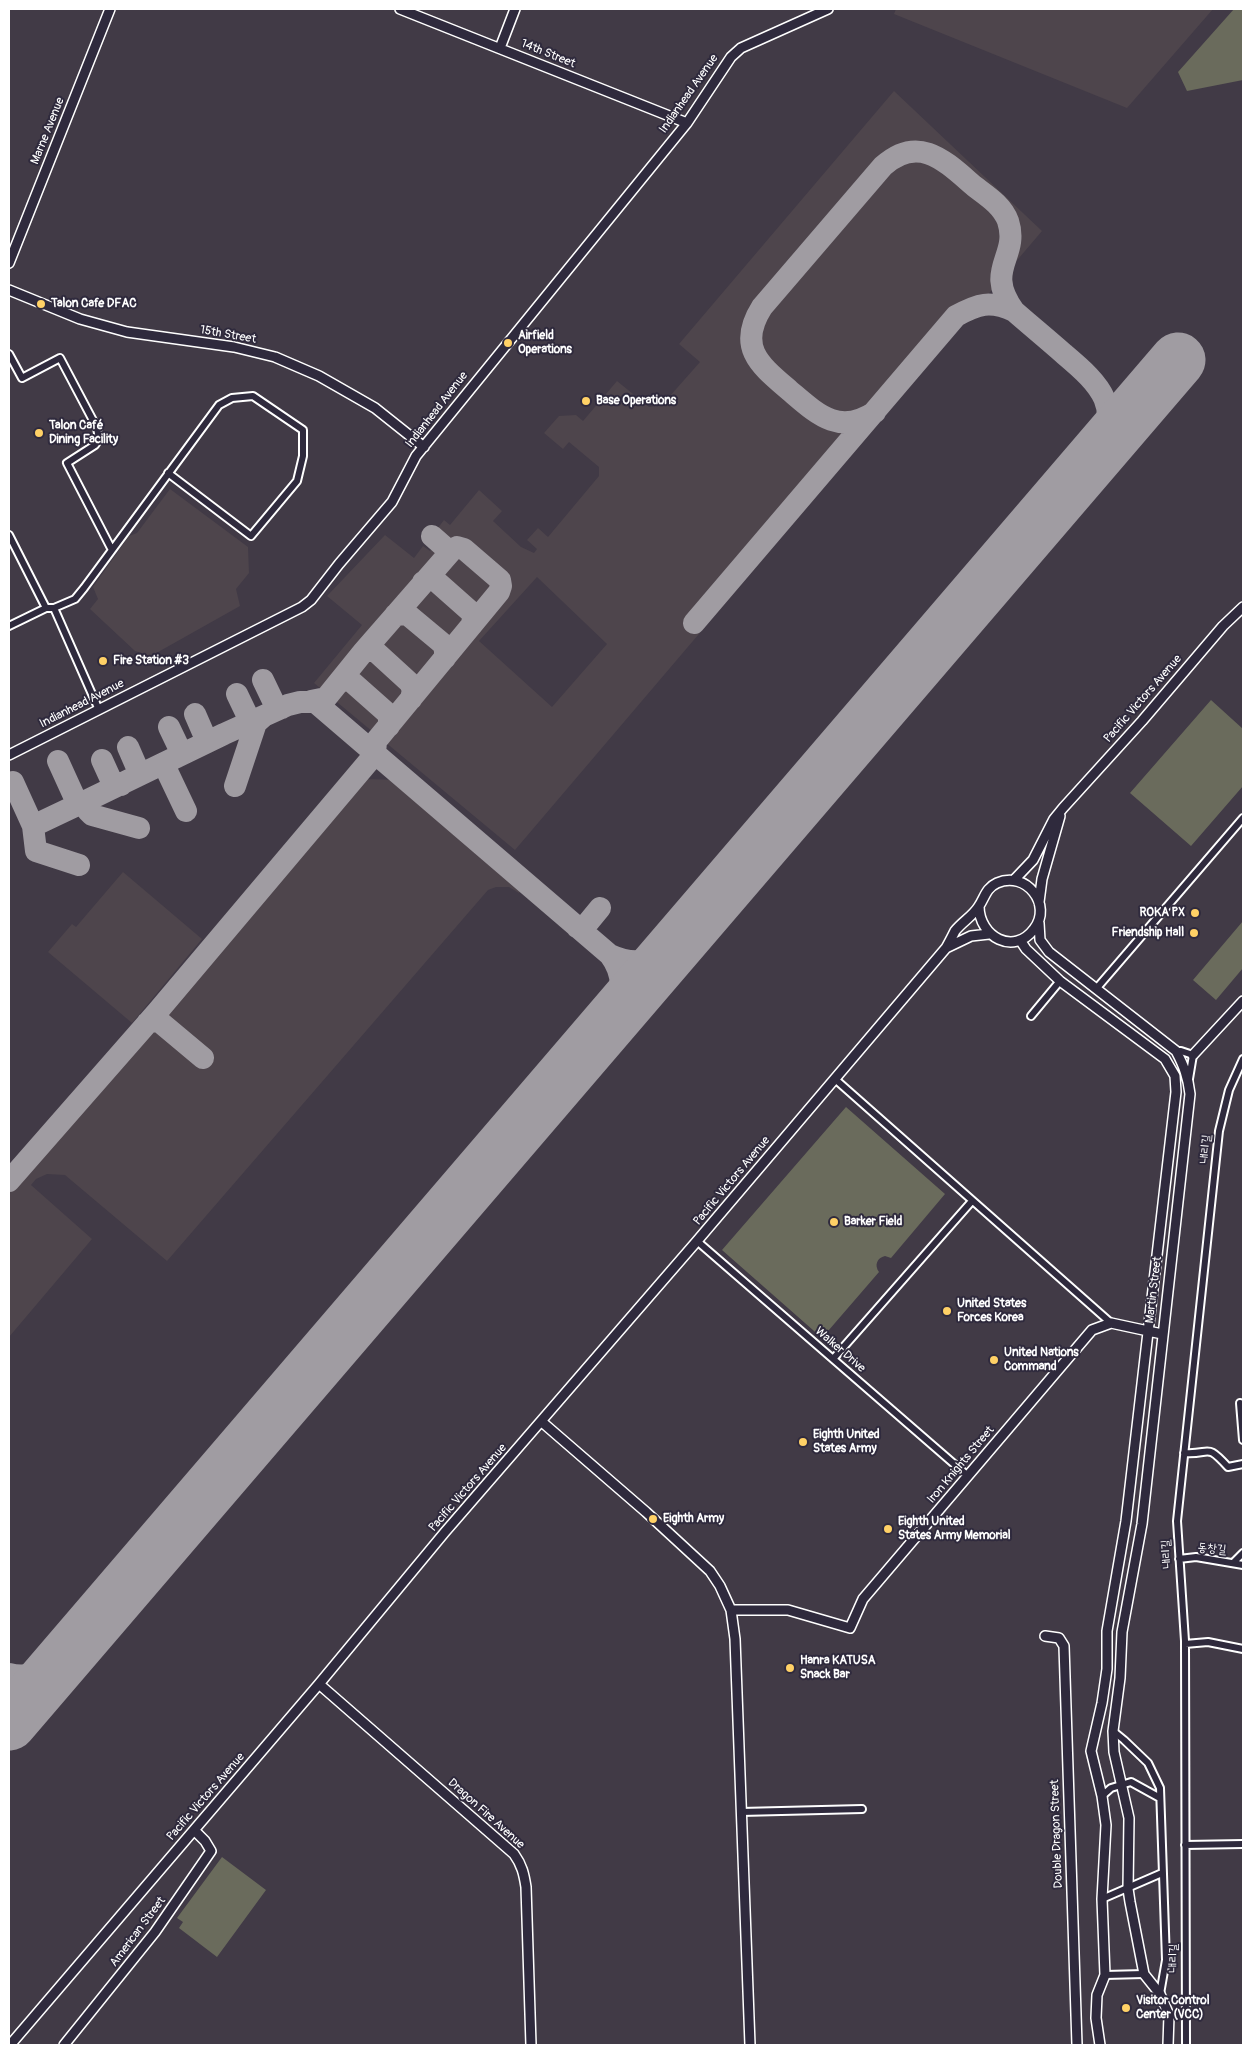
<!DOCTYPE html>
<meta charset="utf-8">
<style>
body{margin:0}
#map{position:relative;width:1252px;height:2054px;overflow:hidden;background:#413a46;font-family:Pangolin,sans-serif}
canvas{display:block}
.frame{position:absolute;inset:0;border:10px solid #fff;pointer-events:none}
</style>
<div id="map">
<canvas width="1252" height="2054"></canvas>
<div class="frame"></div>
</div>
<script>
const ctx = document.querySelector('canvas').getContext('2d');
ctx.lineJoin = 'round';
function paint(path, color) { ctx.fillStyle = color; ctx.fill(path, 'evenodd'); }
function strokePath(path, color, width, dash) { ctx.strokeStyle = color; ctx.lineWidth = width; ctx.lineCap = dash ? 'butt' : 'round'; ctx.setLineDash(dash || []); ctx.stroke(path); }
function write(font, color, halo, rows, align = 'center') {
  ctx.font = font + ' Pangolin,"Poor Story",sans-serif'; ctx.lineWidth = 4; ctx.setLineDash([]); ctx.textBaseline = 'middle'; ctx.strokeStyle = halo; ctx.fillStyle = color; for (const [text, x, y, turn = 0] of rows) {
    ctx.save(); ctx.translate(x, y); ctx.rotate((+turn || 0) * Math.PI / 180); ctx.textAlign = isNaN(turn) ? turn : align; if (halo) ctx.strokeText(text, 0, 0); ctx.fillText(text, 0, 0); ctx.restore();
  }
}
paint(new Path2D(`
 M896 9H1213L1127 108 894 14Z
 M894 91 1042 231 515 850 314 683 362 625 327 596 385 535 414 558 423 546 430 551 434 546 428 541 444 520 450 525 479 490 502 511 493 521 521 547 534 553 537 549 527 540 538 528 548 537 599 476V467L569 442 563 449 544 433 559 416 576 415 583 421 617 381 649 407 662 405 700 362 679 344ZM537 577 607 644 552 707 479 641Z
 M170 489 248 547 249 573 236 589 240 606 151 656 135 651 90 609 98 599 93 587 129 536 137 533Z
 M363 779 401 780 525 886 519 893 509 887H496L488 890 167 1261 65 1175 47 1174 36 1179 31 1185 92 1239 9 1337V1193Z
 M123 872 202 939 132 1023 48 952 72 924 76 927Z`), '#4e454c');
paint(new Path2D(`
 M1234 9H1243V80L1187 91 1178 72Z
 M1211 700 1243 729V786L1191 846 1130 793Z
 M1243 921V968L1216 1000 1193 980Z
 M846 1107 945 1194 891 1258 885 1256C877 1258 874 1265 879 1272L822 1338 722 1250Z
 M222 1857 266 1890 217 1957 179 1928 183 1922 177 1918Z`), '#6a6b5c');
strokePath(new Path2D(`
 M875 412C839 436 817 414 790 391 761 366 736 348 762 307L883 166C919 134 945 161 974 186 987 196 1002 205 1008 221 1020 258 983 268 1014 311 1030 325 1047 339 1064 354 1102 386 1123 407 1096 457
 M432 536 449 551
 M423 582 430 580 436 581 471 612 473 617 472 625
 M395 615 407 614 443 644 445 650V658
 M694 623 956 316C978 304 990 300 1014 311
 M364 651H375L410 683 413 690 411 699
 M263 680 275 705 282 708
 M339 682 346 680 352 682 387 713 389 718V726
 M237 694 248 717 256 720
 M195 714 205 737 213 739
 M169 727 180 750 177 757
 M128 747 138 770 135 777
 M102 760 112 782 121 785
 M58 761 78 805
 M157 767H164L166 769 186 811
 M13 782 33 826
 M235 786 256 723 264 716
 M139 828 92 815 88 811V801L92 798 224 734 288 705 300 702H315L610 955C627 978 622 998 610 1022
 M79 865 36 851 33 826 92 798
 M577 927 583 928 586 925 600 908
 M610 955C636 967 652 961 675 946
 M147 1023 152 1021 160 1022 203 1058
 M9 1181 158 1011 375 754 376 741 499 592 501 586 500 580 464 549 457 547 453 549 364 651 326 698 311 701
 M9 1674C33 1680 49 1668 68 1654
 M9 1695V1700`), '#a09ca2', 22);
strokePath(new Path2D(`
 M9 1723 1178 360`), '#a09ca2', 55);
const street = new Path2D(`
 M9 354 22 378 60 358 97 428 99 439 95 445 67 463 112 550
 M9 535 46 608H54L99 710
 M54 608 75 599 84 588 219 405 232 398 253 396 303 430V456L297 481 251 536 168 473
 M9 626 46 608
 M1096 989 1243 818
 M1031 1016 1060 981
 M1176 1051H1181L1193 1055 1189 1079
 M835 1079 1111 1323
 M697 1241 968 1476
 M833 1359 972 1201
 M1240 1403 1243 1440
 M1184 1453C1212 1455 1205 1442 1228 1467L1243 1464
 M1179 1559 1196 1557 1243 1565
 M1234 1562 1243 1553
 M1185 1644 1208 1642 1243 1649
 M1113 1731 1124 1740 1148 1763 1160 1788 1166 1960 1160 1994
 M1102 1796 1111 1788 1131 1782 1160 1798
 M741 1812 862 1809
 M1185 1845 1243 1844
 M1102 1899 1162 1873
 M1105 1975 1144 1974
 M1186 2045 1185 1641 1177 1521 1219 1131 1229 1090 1243 1059`);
const secondary = new Path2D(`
 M400 9 687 123
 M500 48 515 9
 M9 263 110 9
 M9 290 80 319 127 332 234 347 275 357 319 376 375 408 424 447
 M9 755 302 607 311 600 339 564 392 502 416 456 687 123 731 57 741 48 828 9
 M1014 880 1033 860 1054 819 1063 808 1142 721 1223 626 1243 607
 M1039 902 1042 879 1060 816
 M1039 923 1040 940 1049 952 1176 1051C1184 1066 1188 1077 1190 1094L1142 1524 1122 1632 1120 1678 1113 1731 1114 1752 1129 1818 1128 1889 1130 1902 1144 1974 1160 1994 1169 2015 1168 2045
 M1020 940 1026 949 1060 981 1165 1059 1175 1076 1176 1092 1126 1521 1107 1631V1669L1102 1703 1091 1751 1102 1796 1106 1825 1102 1899 1105 1975 1097 1995 1096 2018 1100 2045
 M946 948 971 936 989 934
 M1193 1055 1243 1001
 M542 1422 646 1512 710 1571 720 1586 731 1610 735 1639 750 2045
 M731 1610H788L850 1628 863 1599 1092 1330 1111 1323 1162 1334
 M1045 1636 1059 1638 1064 1646 1077 2045
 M319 1684 514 1854C522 1865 524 1874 526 1887L531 2045
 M10 2045 319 1684 445 1532 697 1241 946 948C949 943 952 937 955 931 962 922 973 916 979 906 985 897 986 888 997 883 1026 870 1053 905 1034 929 1014 956 979 937 979 906
 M64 2045 155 1932 211 1851 205 1841 194 1830`);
strokePath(street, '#fff', 10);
strokePath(secondary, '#fff', 12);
strokePath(street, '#2f2a3d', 6);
strokePath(secondary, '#2f2a3d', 9);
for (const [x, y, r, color] of [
 [41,304,5,"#ffd166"],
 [508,343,5,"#ffd166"],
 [586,401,5,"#ffd166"],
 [39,433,5,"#ffd166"],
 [103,661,5,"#ffd166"],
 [1195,913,5,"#ffd166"],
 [1194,933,5,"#ffd166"],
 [834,1222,5,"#ffd166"],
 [947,1311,5,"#ffd166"],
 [994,1360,5,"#ffd166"],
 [803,1442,5,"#ffd166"],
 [653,1519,5,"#ffd166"],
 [888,1529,5,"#ffd166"],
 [790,1668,5,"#ffd166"],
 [1126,2008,5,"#ffd166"]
]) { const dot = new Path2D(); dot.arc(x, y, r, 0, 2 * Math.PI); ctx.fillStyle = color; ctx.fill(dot); strokePath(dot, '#2f2a3d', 2); }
write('12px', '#fff', '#2f2a3d', [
 ["14th Street",548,54,22],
 ["Indianhead Avenue",689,94,-55],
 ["Marne Avenue",48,131,-68],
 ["15th Street",228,335,10],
 ["Indianhead Avenue",437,410,-52],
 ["Pacific Victors Avenue",1143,699,-49],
 ["Indianhead Avenue",82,704,-27],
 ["내리길",1206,1149,-85],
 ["Pacific Victors Avenue",732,1181,-50],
 ["Martin Street",1154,1290,-83],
 ["Walker Drive",840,1350,41],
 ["Iron Knights Street",961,1465,-50],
 ["Pacific Victors Avenue",468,1488,-49],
 ["동창길",1212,1549,5],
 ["내리길",1167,1554,-94],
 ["Pacific Victors Avenue",206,1797,-49],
 ["Dragon Fire Avenue",486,1814,42],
 ["Double Dragon Street",1057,1834,-92],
 ["American Street",138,1932,-53],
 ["내리길",1174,1958,-90]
]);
write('bold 12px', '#fff', '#2f2a3d', [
 ["Talon Cafe DFAC",51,304],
 ["Airfield",518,336],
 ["Operations",518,350],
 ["Base Operations",596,401],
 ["Talon Café",49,426],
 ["Dining Facility",49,440],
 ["Fire Station #3",113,661],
 ["ROKA PX",1185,913,"right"],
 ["Friendship Hall",1184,933,"right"],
 ["Barker Field",844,1222],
 ["United States",957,1304],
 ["Forces Korea",957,1318],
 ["United Nations",1004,1353],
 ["Command",1004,1367],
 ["Eighth United",813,1435],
 ["States Army",813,1449],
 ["Eighth Army",663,1519],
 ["Eighth United",898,1522],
 ["States Army Memorial",898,1536],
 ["Hanra KATUSA",800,1661],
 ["Snack Bar",800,1675],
 ["Visitor Control",1136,2001],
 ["Center (VCC)",1136,2015]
], 'left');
</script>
